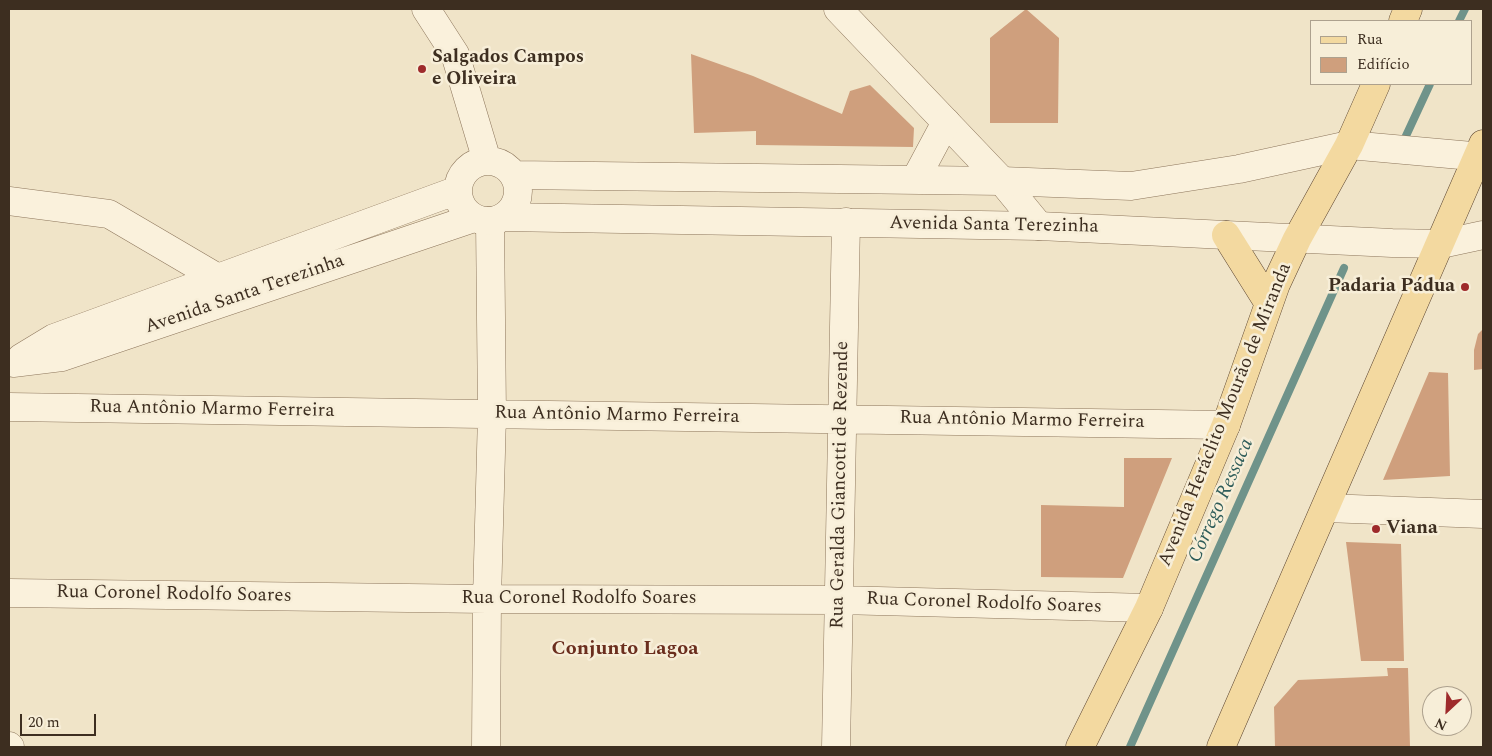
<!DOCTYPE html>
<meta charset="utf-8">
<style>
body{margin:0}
#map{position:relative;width:1492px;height:756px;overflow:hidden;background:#f0e4c8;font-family:Spectral,serif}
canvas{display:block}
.frame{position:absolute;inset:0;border:10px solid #3d2e20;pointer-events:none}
.legend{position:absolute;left:1310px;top:20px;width:162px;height:65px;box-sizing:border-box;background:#f7eed8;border:1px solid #ada18e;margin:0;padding:6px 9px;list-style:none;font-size:15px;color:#3d2e20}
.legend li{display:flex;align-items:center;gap:10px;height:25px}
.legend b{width:25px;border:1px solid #ada18e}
.north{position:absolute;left:1422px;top:686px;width:50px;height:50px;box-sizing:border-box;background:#f7eed8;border:1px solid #ada18e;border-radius:50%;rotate:205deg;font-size:14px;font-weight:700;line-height:20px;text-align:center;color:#3d2e20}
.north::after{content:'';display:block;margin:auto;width:18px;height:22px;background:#9e2a2b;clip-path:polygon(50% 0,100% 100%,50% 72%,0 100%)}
.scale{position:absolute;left:20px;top:714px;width:76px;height:22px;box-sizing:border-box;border:2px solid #3d2e20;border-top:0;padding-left:6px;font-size:15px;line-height:18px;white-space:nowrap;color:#3d2e20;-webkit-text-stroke:4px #f7eed8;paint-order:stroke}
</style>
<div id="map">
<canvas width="1492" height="756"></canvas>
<div class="frame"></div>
<ul class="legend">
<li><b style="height:6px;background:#f3d9a0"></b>Rua</li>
<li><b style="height:14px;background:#cf9f7d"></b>Edifício</li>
</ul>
<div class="north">N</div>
<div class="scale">20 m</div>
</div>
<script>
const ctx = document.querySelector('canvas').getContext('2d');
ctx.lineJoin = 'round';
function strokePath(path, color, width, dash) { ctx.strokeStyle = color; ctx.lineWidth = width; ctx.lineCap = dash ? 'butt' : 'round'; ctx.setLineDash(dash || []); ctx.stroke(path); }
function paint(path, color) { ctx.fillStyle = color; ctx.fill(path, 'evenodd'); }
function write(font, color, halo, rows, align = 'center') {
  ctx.font = font + ' Spectral,serif'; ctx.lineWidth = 5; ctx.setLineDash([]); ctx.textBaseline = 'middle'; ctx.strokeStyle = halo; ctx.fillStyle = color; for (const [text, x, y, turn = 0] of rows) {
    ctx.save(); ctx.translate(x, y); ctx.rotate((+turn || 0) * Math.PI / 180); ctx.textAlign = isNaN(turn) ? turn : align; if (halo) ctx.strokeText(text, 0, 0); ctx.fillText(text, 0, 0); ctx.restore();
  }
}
strokePath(new Path2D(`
 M1459 21 1465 9
 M1405 138 1430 84
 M1130 747 1344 268`), '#6f938a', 8);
paint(new Path2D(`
 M1026 9 1059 38 1058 123H990V38Z
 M691 54 753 76 842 114 850 91 870 85 914 128 913 147 756 145V131L694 133Z
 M1483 329V369L1474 370V350L1478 334Z
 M1429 372 1448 373 1450 476 1383 480Z
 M1124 458H1172L1123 578 1041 577V505L1124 507Z
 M1346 542 1401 544 1404 661H1361Z
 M1387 668H1408L1410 747H1275L1274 707 1298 680 1388 676Z`), '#cf9f7d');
const minor = new Path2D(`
 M838 9 1002 181 1039 226
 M9 201 109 214 218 278
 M9 407 1226 425
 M1326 508 1483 514
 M9 593 487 599 839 600 1149 608
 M9 746 10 747
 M486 747 487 599 492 415 490 221
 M836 747 846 222`);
const tertiary = new Path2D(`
 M426 9 455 54 487 161
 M458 191a30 30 0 1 1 60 0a30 30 0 1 1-60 0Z
 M514 175 1002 181 1131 186 1239 169 1349 145 1483 157
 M915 180 946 122
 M503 217 1039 226 1392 243 1441 244 1483 235
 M21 358 54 338 458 190
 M13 363 62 357 474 218`);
const primary = new Path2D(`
 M1403 21 1408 9
 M1226 235 1268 302
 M1080 747 1149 608 1226 425 1276 284 1297 239 1349 145 1376 84
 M1221 747 1483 144`);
strokePath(minor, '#8d765c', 29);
strokePath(tertiary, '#8d765c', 29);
strokePath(primary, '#5b4430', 29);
strokePath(minor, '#faf1dc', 28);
strokePath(tertiary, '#faf1dc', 28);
strokePath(primary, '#f3d9a0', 28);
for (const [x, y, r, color] of [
 [422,69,5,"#9e2a2b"],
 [1465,287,5,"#9e2a2b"],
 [1376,529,5,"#9e2a2b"]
]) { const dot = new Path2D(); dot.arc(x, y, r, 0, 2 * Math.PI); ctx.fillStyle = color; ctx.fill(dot); strokePath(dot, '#f7eed8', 2); }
write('bold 19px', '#3d2e20', '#f7eed8', [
 ["Salgados Campos",432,58],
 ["e Oliveira",432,80],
 ["Padaria Pádua",1455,287,"right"],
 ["Viana",1386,529]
], 'left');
write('19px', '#3d2e20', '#f7eed8', [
 ["Avenida Santa Terezinha",994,226,1],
 ["Avenida Santa Terezinha",245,295,-19],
 ["Rua Antônio Marmo Ferreira",212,410,1],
 ["Avenida Heráclito Mourão de Miranda",1226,415,-68],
 ["Rua Antônio Marmo Ferreira",617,416,1],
 ["Rua Antônio Marmo Ferreira",1022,421,1],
 ["Rua Geralda Giancotti de Rezende",841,485,-89],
 ["Rua Coronel Rodolfo Soares",174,595,1],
 ["Rua Coronel Rodolfo Soares",579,599],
 ["Rua Coronel Rodolfo Soares",984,604,2]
]);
write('italic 20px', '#2f5d5a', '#f7eed8', [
 ["Córrego Ressaca",1222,501,-66]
]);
write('bold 20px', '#6b2e1e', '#f7eed8', [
 ["Conjunto Lagoa",625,650]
]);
</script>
